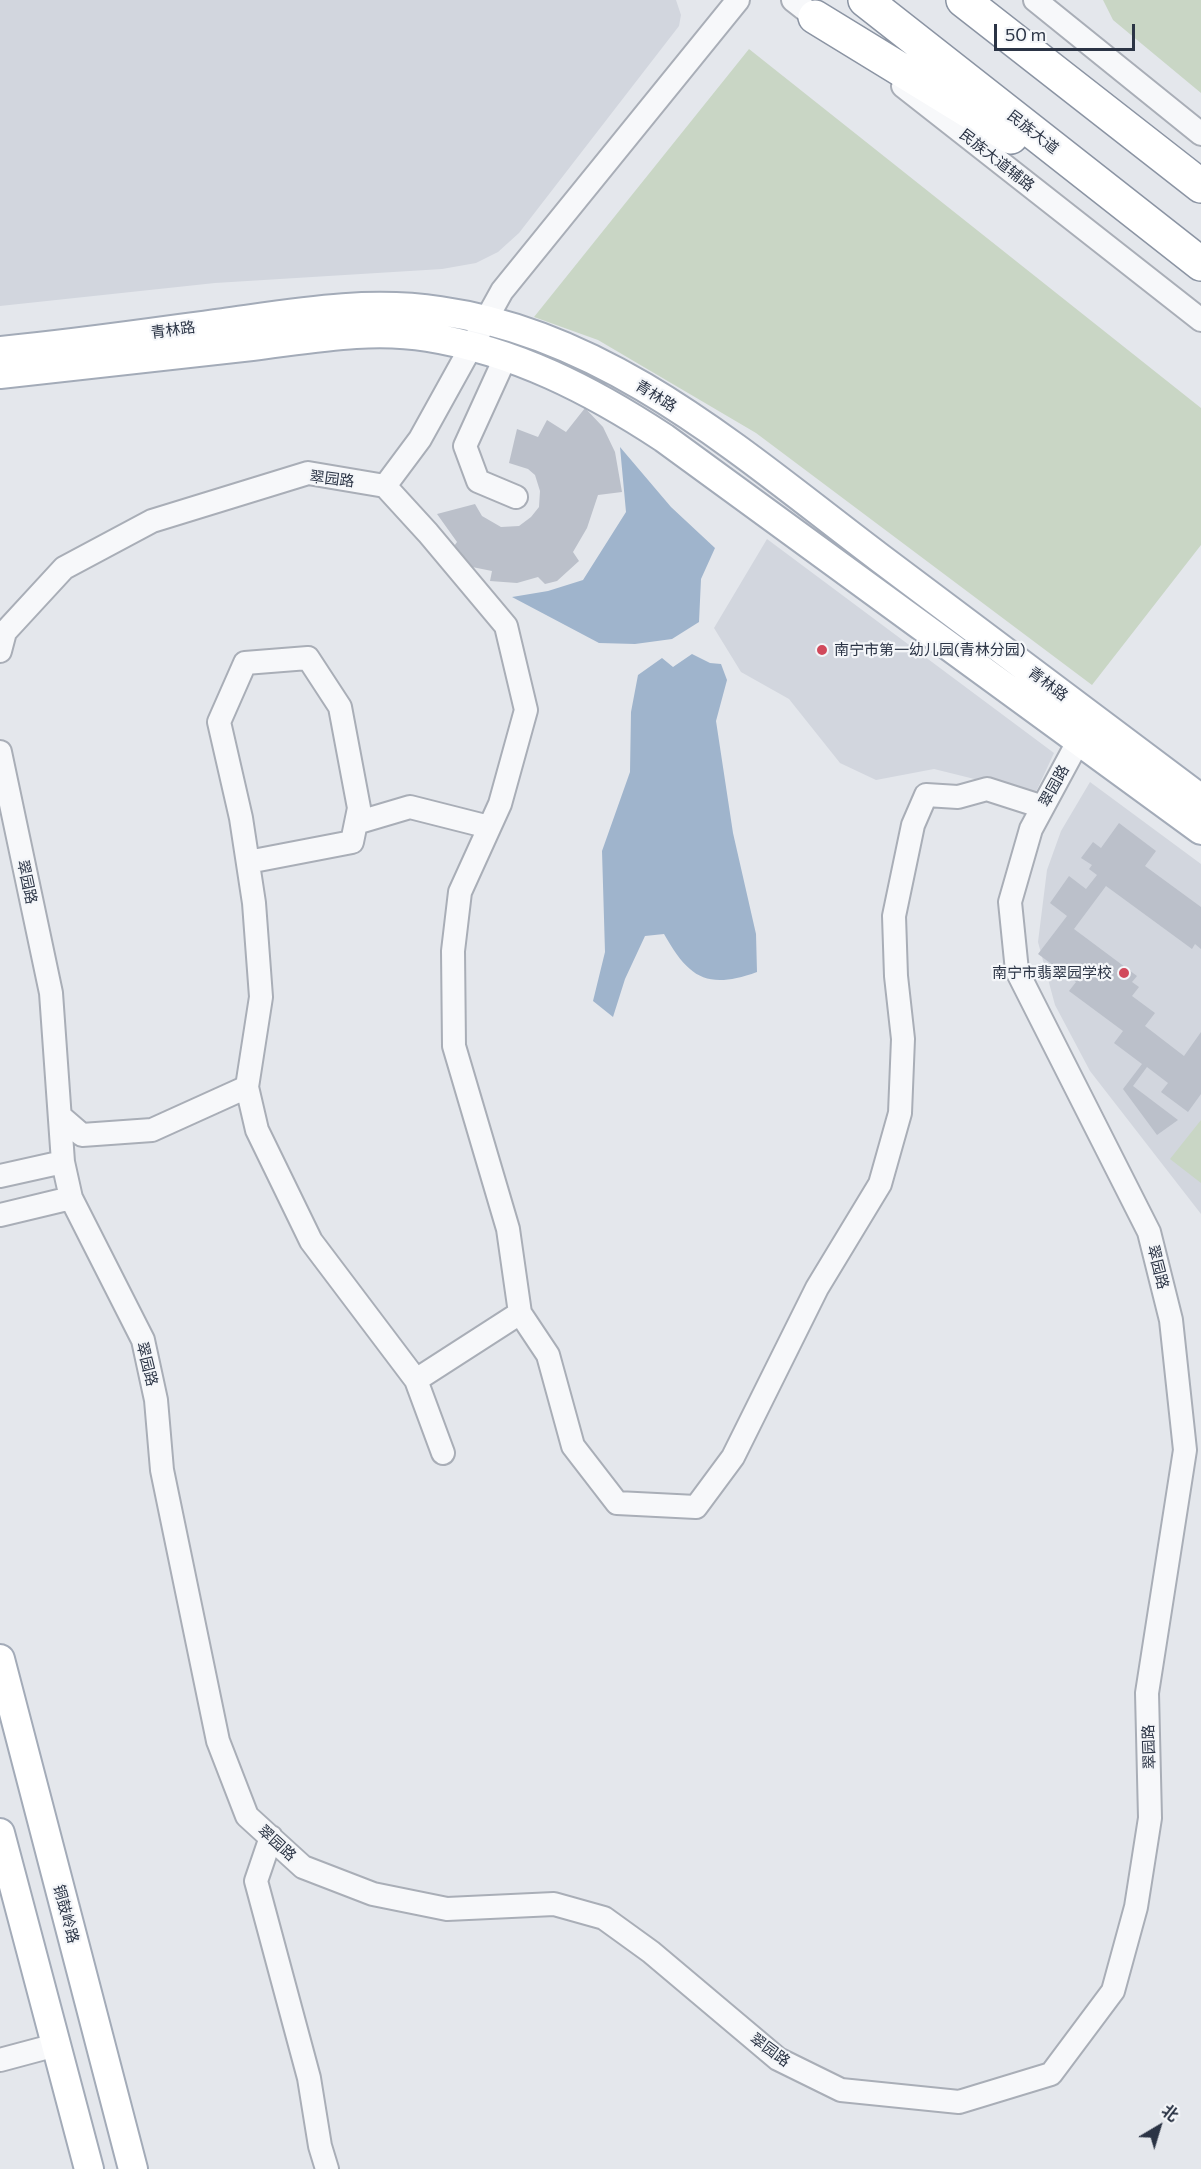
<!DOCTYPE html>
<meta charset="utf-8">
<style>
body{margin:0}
#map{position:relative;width:1201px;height:2169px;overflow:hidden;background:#e4e7ec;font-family:Commissioner,"Noto Sans SC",sans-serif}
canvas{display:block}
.north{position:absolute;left:1129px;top:2097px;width:60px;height:60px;-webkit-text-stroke:4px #f4f6f9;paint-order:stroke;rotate:38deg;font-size:16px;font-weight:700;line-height:24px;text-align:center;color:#2b3445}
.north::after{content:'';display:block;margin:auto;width:21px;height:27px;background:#2b3445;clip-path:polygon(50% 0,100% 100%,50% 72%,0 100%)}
.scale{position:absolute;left:994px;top:24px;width:141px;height:27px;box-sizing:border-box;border:3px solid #2b3445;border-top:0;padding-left:8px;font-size:18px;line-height:21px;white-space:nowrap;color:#2b3445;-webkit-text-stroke:4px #f4f6f9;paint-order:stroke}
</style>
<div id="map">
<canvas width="1201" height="2169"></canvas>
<div class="north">北</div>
<div class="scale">50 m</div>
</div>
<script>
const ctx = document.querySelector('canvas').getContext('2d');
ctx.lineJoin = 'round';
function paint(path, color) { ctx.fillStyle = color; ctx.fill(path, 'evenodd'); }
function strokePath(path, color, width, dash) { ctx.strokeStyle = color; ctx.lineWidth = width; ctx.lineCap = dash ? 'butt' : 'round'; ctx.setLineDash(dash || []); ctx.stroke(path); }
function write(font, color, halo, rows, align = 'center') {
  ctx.font = font + ' Commissioner,"Noto Sans SC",sans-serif'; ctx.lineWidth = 4.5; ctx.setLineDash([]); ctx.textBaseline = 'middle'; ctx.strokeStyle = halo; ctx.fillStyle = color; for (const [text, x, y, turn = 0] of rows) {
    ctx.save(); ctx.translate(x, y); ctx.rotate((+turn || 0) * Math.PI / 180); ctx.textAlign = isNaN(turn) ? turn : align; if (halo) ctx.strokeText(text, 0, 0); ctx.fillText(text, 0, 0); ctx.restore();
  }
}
paint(new Path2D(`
 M0 0H676L681 15 679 26 519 233 498 252 476 263 442 269 215 283 0 306Z
 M767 539 1054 753 1035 794 934 769 876 780 840 763 789 699 741 672 714 628Z
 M1090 782 1201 864V1214L1090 1071 1055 1005 1038 942 1047 870 1061 831Z`), '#d2d6de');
paint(new Path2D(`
 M1103 0H1201V93L1113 20Z
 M749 49 1201 408V545L1092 685 756 433 598 340 534 317Z
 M1201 1120V1183L1170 1159Z`), '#c9d6c5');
paint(new Path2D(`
 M620 447 671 507 715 548 701 579 699 622 672 639 635 644 599 643 512 597 548 591 583 580 626 512Z
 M692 654 710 663 721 664 727 680 716 721 733 833 756 934 757 972C707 990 689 978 664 934L645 936 625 979 613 1017 593 1001 605 952 602 851 630 772 631 712 638 675 662 658 673 667Z`), '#9fb4cc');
paint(new Path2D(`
 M585 408 603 427 615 452 622 492 598 495 587 528 573 552 579 561 557 581 545 584 538 577 517 583 490 581 492 571 467 566 452 549 457 542 437 514 475 504 482 516 501 527 519 526 531 517 539 507 540 491 535 475 528 469 509 463 517 429 538 437 547 420 566 432Z
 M1119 823 1156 851 1145 866 1201 907V949L1195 944 1192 949 1106 886 1074 929 1137 976 1132 982 1139 987 1132 996 1155 1013 1145 1026 1184 1056 1201 1032V1094L1188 1112 1161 1092 1168 1083 1147 1067 1133 1086 1178 1120 1157 1135 1123 1089 1142 1064 1114 1043 1123 1031 1069 991 1076 982 1038 954 1067 916 1050 903 1069 876 1086 889 1097 875 1089 869 1092 865 1081 858 1093 842 1101 848Z`), '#bbc0ca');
const minor = new Path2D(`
 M793 0 825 25
 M1035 0 1201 134
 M903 86 1201 320
 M506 356 465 446 478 481 516 497
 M385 486 428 533 506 626 526 710 500 804 460 892 453 951 454 1046 508 1229 520 1313 548 1355 573 1446 617 1503 696 1507 733 1457 817 1288 880 1184 900 1113 903 1039 896 976 894 916 913 825 926 795 958 797 987 789 1043 807
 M0 651 5 632 64 568 152 521 308 473 385 486 420 439 502 291 738 0
 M0 752 51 993 63 1162 71 1198 143 1340 156 1400 162 1470 218 1741 247 1816 303 1867 373 1894 447 1909 554 1904 604 1918 651 1952 778 2059 841 2090 959 2102 1051 2074 1113 1991 1136 1907 1150 1818 1147 1693 1185 1450 1171 1320 1149 1232 1017 971 1010 902 1031 829 1079 740 1089 728
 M356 823 410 807 489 827
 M248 862 352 842 359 808 340 707 308 658 245 663 219 722 241 818 254 903 261 997 247 1087 257 1130 311 1241 416 1380 520 1313
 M60 1116 82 1135 152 1130 247 1087
 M0 1176 63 1162
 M0 1215 71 1198
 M416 1380 443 1453
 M271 1837 256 1881 309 2078 320 2146 327 2169
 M0 2060 56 2045`);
const major = new Path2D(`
 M0 351C75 344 149 333 223 323 295 313 366 300 440 311 611 335 746 457 880 558 987 638 1094 719 1201 799
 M0 374C84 365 168 355 252 346 310 339 370 327 428 337 515 351 591 390 664 438L1201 830
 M0 1659 133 2169
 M0 1833 89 2169`);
const highway = new Path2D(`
 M865 0 1201 264
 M963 0 1201 186
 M815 17 1011 137`);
strokePath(minor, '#a9aeb7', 26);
strokePath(major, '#a3abb8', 32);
strokePath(highway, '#8b94a3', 36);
strokePath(minor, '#f7f8fa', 22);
strokePath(major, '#fff', 28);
strokePath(highway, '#fff', 33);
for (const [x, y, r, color] of [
 [822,650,6,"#d1495b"],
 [1124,973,6,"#d1495b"]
]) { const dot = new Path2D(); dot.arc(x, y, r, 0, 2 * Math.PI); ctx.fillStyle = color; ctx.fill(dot); strokePath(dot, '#f4f6f9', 2); }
write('15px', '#2b3445', '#f4f6f9', [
 ["民族大道",1033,132,38],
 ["民族大道辅路",997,160,38],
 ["青林路",173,330,-8],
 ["青林路",656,396,32],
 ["翠园路",332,479,7],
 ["青林路",1048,684,37],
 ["翠园路",1054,786,-61],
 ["翠园路",27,882,78],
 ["翠园路",1158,1267,76],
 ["翠园路",147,1364,76],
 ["翠园路",1149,1747,-92],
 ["翠园路",277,1843,42],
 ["铜鼓岭路",66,1914,75],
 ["翠园路",770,2050,36]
]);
write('15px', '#2b3445', '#f4f6f9', [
 ["南宁市第一幼儿园(青林分园)",834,650],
 ["南宁市翡翠园学校",1112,973,"right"]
], 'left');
</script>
